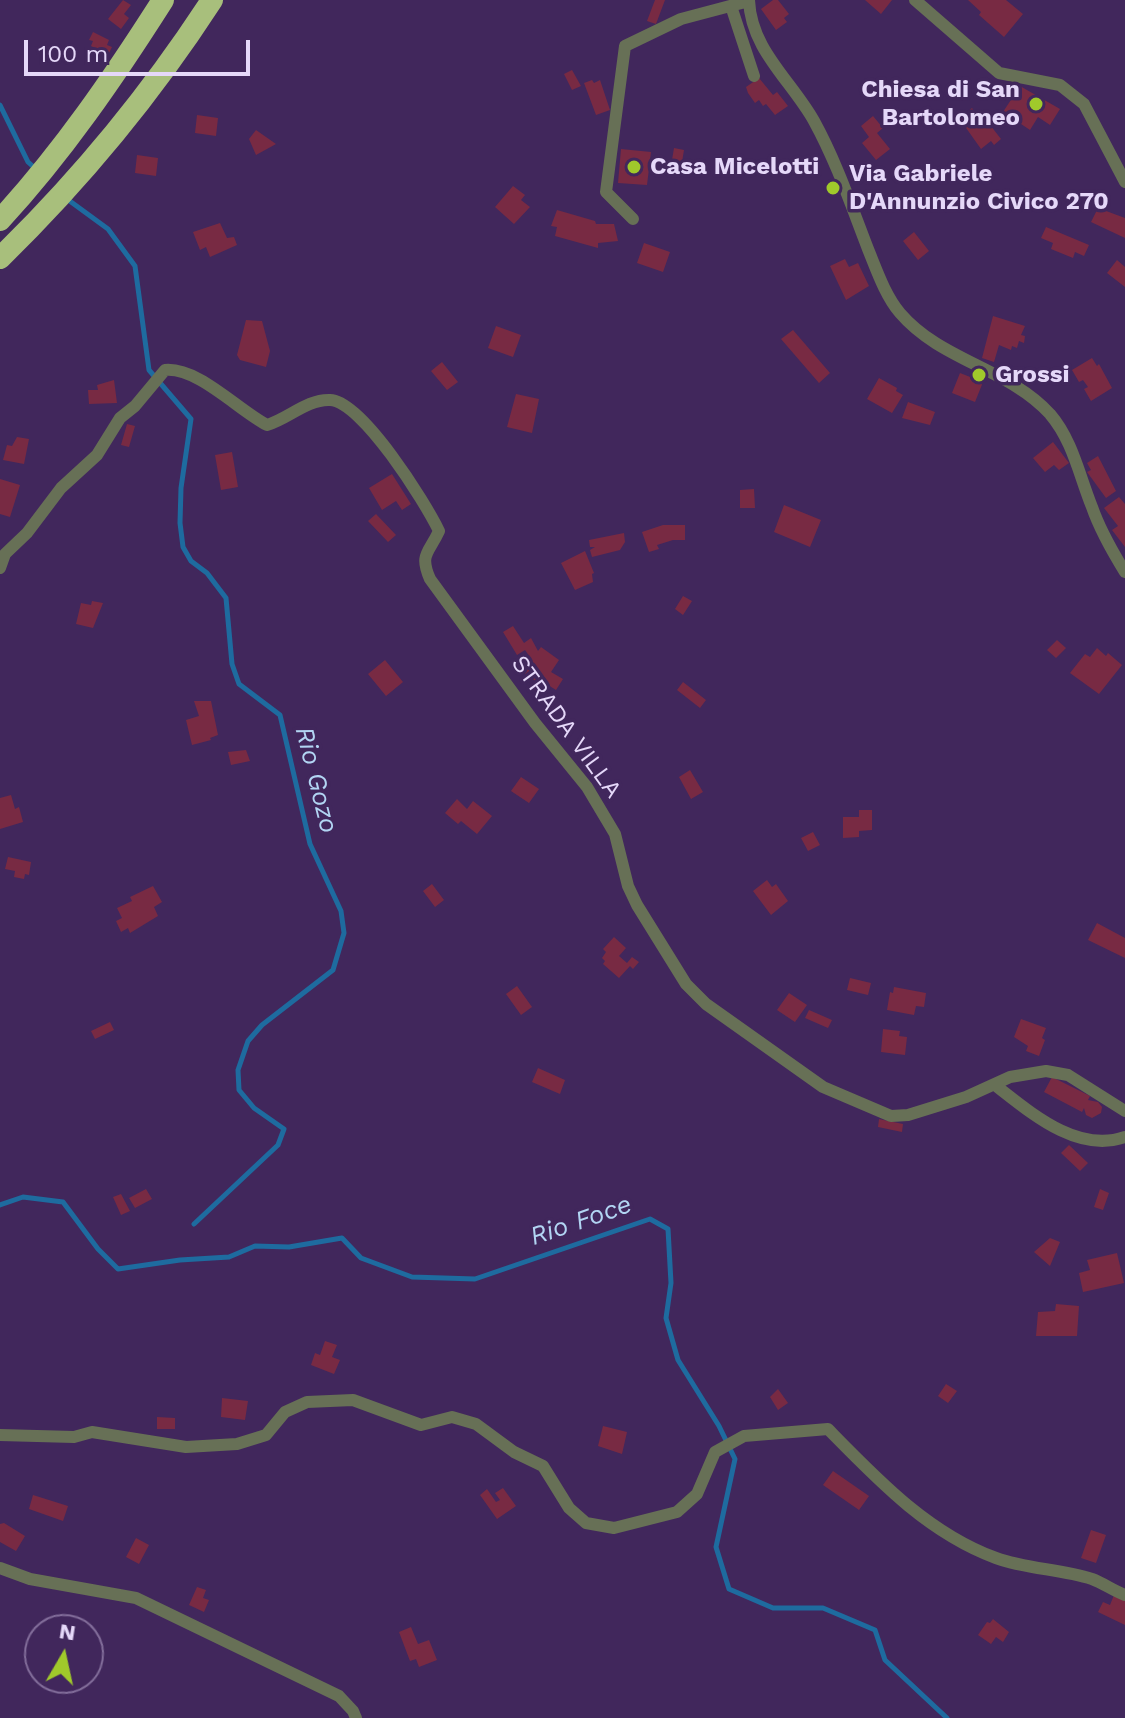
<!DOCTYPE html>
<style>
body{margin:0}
#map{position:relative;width:1125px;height:1718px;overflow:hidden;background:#41275c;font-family:"Work Sans",sans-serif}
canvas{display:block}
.north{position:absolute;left:24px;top:1614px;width:80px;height:80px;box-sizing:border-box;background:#41275c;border:2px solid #836e9b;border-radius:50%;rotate:9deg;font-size:22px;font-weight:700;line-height:32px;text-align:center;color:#e5d8f9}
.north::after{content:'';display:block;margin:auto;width:28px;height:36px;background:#a0c92b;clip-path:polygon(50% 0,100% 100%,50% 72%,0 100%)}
.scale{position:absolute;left:24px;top:40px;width:226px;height:36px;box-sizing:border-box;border:4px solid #e5d8f9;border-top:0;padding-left:10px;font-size:24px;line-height:28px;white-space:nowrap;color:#e5d8f9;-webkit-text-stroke:6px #41275c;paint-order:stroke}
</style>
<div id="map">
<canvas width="1125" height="1718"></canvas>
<div class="north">N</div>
<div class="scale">100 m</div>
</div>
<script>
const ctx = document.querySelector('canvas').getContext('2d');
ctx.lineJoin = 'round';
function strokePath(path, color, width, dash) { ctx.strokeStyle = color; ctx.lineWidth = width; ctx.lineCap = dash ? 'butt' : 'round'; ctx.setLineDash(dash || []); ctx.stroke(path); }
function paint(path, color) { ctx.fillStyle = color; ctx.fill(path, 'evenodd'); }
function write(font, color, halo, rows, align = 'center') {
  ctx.font = font + ' "Work Sans",sans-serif'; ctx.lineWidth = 7; ctx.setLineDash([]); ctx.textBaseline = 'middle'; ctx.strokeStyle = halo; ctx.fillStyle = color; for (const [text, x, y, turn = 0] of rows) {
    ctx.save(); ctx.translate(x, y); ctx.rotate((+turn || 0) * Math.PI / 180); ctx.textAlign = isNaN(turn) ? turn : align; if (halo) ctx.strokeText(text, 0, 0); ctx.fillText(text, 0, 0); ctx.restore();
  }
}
strokePath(new Path2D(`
 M0 105 28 162 37 170
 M67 199 108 229 135 266 149 370 191 419 181 488 180 523 183 547 191 561 207 573 226 598 232 664 239 684 280 715 310 844 341 911 344 933 333 970 262 1025 248 1041 238 1070 239 1090 254 1108 284 1129 278 1145 194 1224
 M0 1205 23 1197 63 1202 98 1249 118 1269 180 1260 229 1257 255 1246 289 1247 342 1238 361 1258 412 1277 475 1279 650 1219 668 1229 671 1283 666 1318 678 1360 719 1426 735 1459 716 1547 729 1589 773 1608H823L875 1630 885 1660 947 1718`), '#1e6b9f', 5);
paint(new Path2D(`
 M123 0 131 5 124 14 129 18 121 29 108 19Z
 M655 0H665L656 24 647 21Z
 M773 0H778L789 14 784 18 787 22 776 30 761 9Z
 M865 0H892L881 14Z
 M968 0H1006L1023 14 1004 37 979 15 981 12Z
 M93 32 109 40 107 45 112 47 108 55 91 46 93 41 89 40Z
 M572 70 581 86 572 90 564 74Z
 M759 78 773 95 777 92 788 106 775 115 766 104 763 106 759 100 755 103 748 93 746 87Z
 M592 80 594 83 600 80 610 110 596 115 584 83Z
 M1020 86 1060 109 1050 125 1038 117 1030 130 1003 112Z
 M972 108 984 124 987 121 1001 139 994 145 991 141 981 149 959 118Z
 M197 115 218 118 216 136 195 133Z
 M873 116 883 128 877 133 890 149 876 160 862 143 869 137 861 126Z
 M256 130 276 144 256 155 249 139Z
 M674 148 684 150 681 168 671 166Z
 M621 149 651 152 647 185 618 183Z
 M137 155 158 158 156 176 135 173Z
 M513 186 525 195 521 200 530 207 514 224 495 207Z
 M1098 208 1125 218V238L1091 222Z
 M557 210 595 221 596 224H614L618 241 598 243V248L555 236 557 227 551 226Z
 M220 223 227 238 234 237 237 245 210 257 206 247 200 250 193 232Z
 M1046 227 1089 245 1084 256 1075 252 1073 258 1051 249 1053 243 1041 238Z
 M914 232 929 251 918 260 903 241Z
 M644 243 670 252 663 272 637 263Z
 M845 259 849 267 858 263 869 286 846 300 830 266Z
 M1117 260 1125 267V287L1107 273Z
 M993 316 1025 326 1021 335 1025 336 1024 343 1019 341 1017 348 1012 346 1011 350 999 345 994 362 982 358Z
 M246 320 262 321 270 351 266 367 240 360 237 355Z
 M496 326 521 335 513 357 488 348Z
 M793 330 830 373 819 383 781 339Z
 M1092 358 1097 366 1099 364 1112 388 1091 401 1084 389 1088 387 1083 380 1079 382 1072 370Z
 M442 362 458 382 447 390 431 371Z
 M960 373 983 382 975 402 952 393Z
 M879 378 897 388 896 391 903 395 892 413 867 399Z
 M114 380 117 403 89 404 88 390H98L97 385Z
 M516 394 539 399 532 433 507 427Z
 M908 402 935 412 930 425 902 418Z
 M127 424 135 426 129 447 121 445Z
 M17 437 29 439 24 464 3 460 7 445 12 446Z
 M1053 442 1069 463 1059 470 1054 465 1045 472 1033 458Z
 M232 452 238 487 221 490 215 455Z
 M1098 456 1116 491 1106 498 1087 472 1091 470 1087 463Z
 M392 474 411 504 402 510 396 501 382 510 369 488Z
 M0 479 20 485 10 517 0 514Z
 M754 489 755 508H740V490Z
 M1119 497 1125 504V547L1112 530 1118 526 1104 508Z
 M784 505 821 520 810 547 774 532Z
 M376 514 396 535 388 542 368 521Z
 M663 525H685V540H673L657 545 659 549 649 552 642 532Z
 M624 533 625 542 620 550 592 557 590 550 595 547H590L589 540Z
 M585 551 594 573 592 574 593 582 575 590 561 563Z
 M683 596 692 601 683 615 675 609Z
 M92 601 103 603 93 628 76 624 81 603 91 605Z
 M513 626 524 643 531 638 538 651 541 647 559 660 551 672 563 679 556 690 548 685 546 688 524 673 532 660 525 650 517 655 503 632Z
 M1057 640 1066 648 1056 658 1047 650Z
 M1097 648 1106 656 1108 653 1122 665 1099 694 1070 673 1085 654 1090 657Z
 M385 660 403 682 386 696 368 674Z
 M683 682 706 700 700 708 677 690Z
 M194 701H211L218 735 210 738 211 740 192 745 186 720 199 716Z
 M246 750 250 761 231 765 228 752Z
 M690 770 703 792 691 799 679 777Z
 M521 777 539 789 529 803 511 791Z
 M11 795 15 809 19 807 23 822 0 829V798Z
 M457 799 467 809 473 801 492 816 477 834 461 821 458 824 445 813Z
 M859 810H872V830L859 831V837L843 838V817H859Z
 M813 832 820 845 808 851 801 838Z
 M8 857 31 862 29 875 25 874 24 879 14 877 15 871 5 869Z
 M767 880 772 887 776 884 788 901 771 915 753 891Z
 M432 884 444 900 435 907 423 891Z
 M153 886 162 902 154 907 158 916 130 933 128 928 121 932 116 921 122 918 117 908 132 901 130 897Z
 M1097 923 1125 938V958L1088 940Z
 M614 937 626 948 619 956 627 963 632 957 639 962 633 969 630 966 619 978 603 964 605 961 602 958 606 952 603 949Z
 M850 978 871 983 868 995 847 990Z
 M517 986 532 1007 521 1015 506 994Z
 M894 987 926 993 924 1007 916 1006 914 1015 887 1010 890 992 893 993Z
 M789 993 807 1005 795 1022 777 1010Z
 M809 1010 832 1020 828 1028 805 1018Z
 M1021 1019 1046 1028 1042 1038 1045 1040 1039 1056 1026 1051 1028 1046 1014 1037Z
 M110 1022 114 1030 95 1039 91 1031Z
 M883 1029 900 1031 899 1036 907 1037 905 1055 881 1052Z
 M538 1068 565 1080 560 1094 532 1082Z
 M1052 1077 1090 1096 1088 1100 1098 1102 1102 1107 1101 1113 1092 1118 1086 1115 1084 1108 1082 1112 1044 1092Z
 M879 1119 903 1124 902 1132 878 1127Z
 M1069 1145 1088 1163 1080 1171 1061 1153Z
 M146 1189 152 1199 135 1208 129 1198Z
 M1100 1189 1109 1193 1103 1210 1094 1207Z
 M121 1194 130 1211 121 1215 113 1197Z
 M1050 1238 1060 1242 1050 1266 1034 1252Z
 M1117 1253 1124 1283 1083 1292 1079 1273 1090 1270 1087 1260Z
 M1056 1304 1079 1306 1077 1336H1036L1038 1312 1055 1311Z
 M325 1341 337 1345 332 1357 340 1360 334 1374 311 1365 315 1353 320 1355Z
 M946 1384 957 1391 948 1403 938 1396Z
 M778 1389 788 1403 778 1410 770 1397Z
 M222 1398 248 1401 245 1420 221 1417Z
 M157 1417 175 1418V1429H157Z
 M603 1426 627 1432 622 1454 598 1446Z
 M833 1471 869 1496 859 1510 823 1485Z
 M503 1488 516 1506 497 1519 480 1495 487 1489 496 1502 500 1500 495 1493Z
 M33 1495 68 1506 63 1521 29 1509Z
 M4 1523 25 1536 16 1551 0 1542V1524Z
 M1091 1530 1106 1535 1096 1563 1081 1558Z
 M136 1538 149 1545 139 1564 126 1557Z
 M197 1587 206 1590 203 1598 209 1600 204 1612 189 1605Z
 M1114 1595 1125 1601V1625L1098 1612 1103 1602 1110 1605Z
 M993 1619 1009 1632 1003 1642 996 1637 991 1644 978 1635 987 1622 990 1623Z
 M411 1627 418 1644 429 1640 437 1660 419 1667 416 1659 410 1661 399 1632Z`), '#782a43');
strokePath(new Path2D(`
 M749 0C751 50 791 80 814 121 836 161 851 205 868 249 877 271 885 295 900 313 941 361 1008 368 1050 414 1073 441 1079 475 1092 507 1100 530 1112 551 1125 572
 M915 0 999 73 1060 85 1084 104 1125 182
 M731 6 754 76
 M633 219 606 192 625 46 681 19 749 1
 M0 568 5 554 27 533 61 488 97 455 120 418 135 406 165 370C198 367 238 410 267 425 288 419 307 399 330 400 362 401 425 502 439 531 429 553 419 554 430 579L535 723 587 787 615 834 628 886 637 905 686 984 706 1004 823 1087 891 1116 908 1115 966 1097 1010 1077 1046 1071 1068 1075 1125 1111
 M995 1085C1030 1112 1077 1154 1125 1137
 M0 1435 74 1437 92 1432 186 1447 237 1444 266 1435 285 1412 307 1402 353 1400 421 1425 452 1417 476 1424 514 1452 543 1466 569 1508 586 1523 614 1528 677 1512 697 1494 715 1452 744 1436 828 1429C878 1480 928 1533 996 1558 1026 1569 1061 1569 1092 1579 1103 1583 1114 1591 1125 1595
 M0 1568 30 1579 136 1598 339 1696 353 1711 356 1718`), '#677056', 12);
strokePath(new Path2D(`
 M0 220C62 153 114 77 163 0
 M0 258C80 180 151 94 212 0`), '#a8bf7c', 22);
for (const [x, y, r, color] of [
 [1036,104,8,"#a0c92b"],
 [634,167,8,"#a0c92b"],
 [833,188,8,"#a0c92b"],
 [979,375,8,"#a0c92b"]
]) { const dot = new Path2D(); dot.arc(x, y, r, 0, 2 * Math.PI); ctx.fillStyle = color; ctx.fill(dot); strokePath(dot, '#41275c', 3); }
write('bold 24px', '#e5d8f9', '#41275c', [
 ["Chiesa di San",1020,90,"right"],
 ["Bartolomeo",1020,118,"right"],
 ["Casa Micelotti",650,167],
 ["Via Gabriele",849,174],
 ["D'Annunzio Civico 270",849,202],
 ["Grossi",995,375]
], 'left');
write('24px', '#e5d8f9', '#41275c', [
 ["STRADA VILLA",566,727,54]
]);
write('italic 26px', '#b2d5f3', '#41275c', [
 ["Rio Gozo",316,780,76],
 ["Rio Foce",581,1221,-19]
]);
</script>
